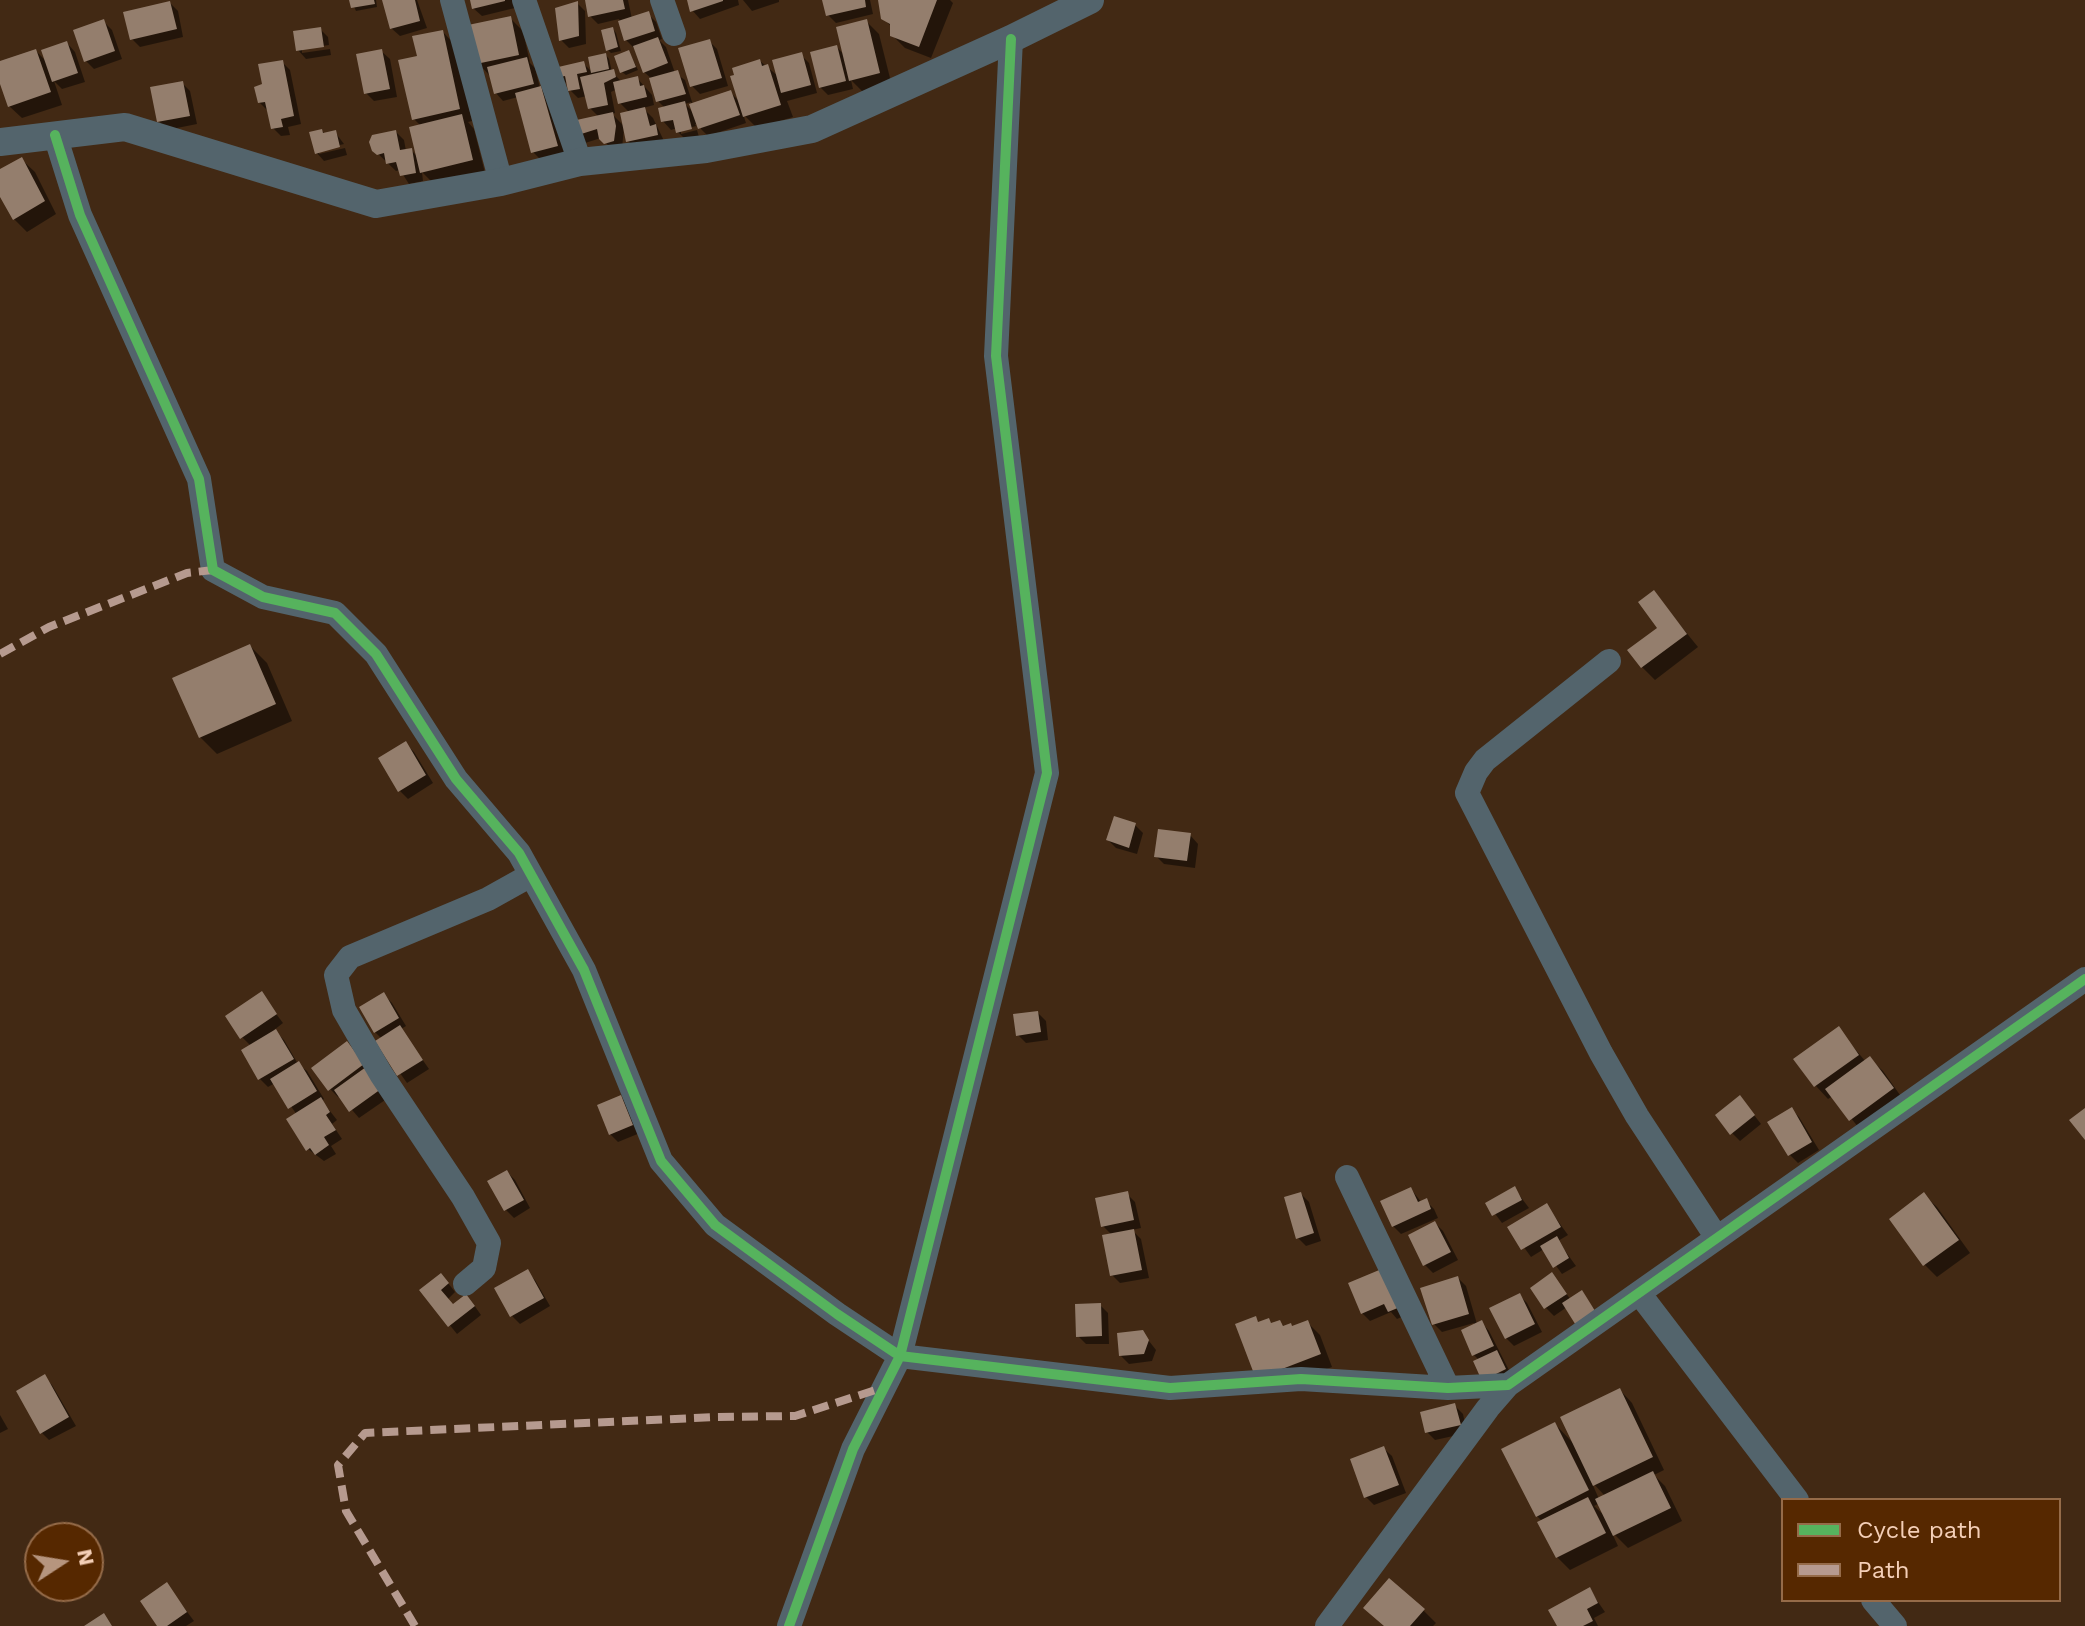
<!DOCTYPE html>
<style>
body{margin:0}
#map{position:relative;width:2085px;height:1626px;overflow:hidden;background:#422914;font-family:"Work Sans",sans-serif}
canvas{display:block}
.legend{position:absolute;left:1781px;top:1498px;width:280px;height:104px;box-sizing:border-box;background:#562800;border:2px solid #956b49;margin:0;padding:10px 14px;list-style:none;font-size:24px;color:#f4cfb7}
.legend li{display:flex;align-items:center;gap:16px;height:40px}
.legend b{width:40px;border:2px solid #956b49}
.north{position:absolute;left:24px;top:1522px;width:80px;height:80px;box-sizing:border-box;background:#562800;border:2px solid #956b49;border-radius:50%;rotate:78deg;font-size:22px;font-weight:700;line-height:32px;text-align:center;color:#f4cfb7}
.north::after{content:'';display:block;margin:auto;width:28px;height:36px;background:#b6957e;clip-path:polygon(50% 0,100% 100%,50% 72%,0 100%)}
</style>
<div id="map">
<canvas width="2085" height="1626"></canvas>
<ul class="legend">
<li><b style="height:10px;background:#56b35d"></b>Cycle path</li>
<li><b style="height:10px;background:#b69a8f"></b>Path</li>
</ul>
<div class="north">N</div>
</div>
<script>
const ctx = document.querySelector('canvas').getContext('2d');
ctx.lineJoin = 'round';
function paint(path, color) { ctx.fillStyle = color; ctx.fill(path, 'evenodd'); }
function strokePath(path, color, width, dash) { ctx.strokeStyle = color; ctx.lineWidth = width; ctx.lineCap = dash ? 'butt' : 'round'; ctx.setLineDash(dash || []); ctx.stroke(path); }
paint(new Path2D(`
 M351 0H376L377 7 356 11Z
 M392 0H417L427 28 400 36 391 28Z
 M472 0H522L523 6 482 16 473 8Z
 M587 0H628L632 19 648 14 656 22 662 39 659 40 666 47 675 73 685 80 693 105 730 92 741 103 760 61 778 76 801 55 809 63 817 93 787 101 793 117 757 128 743 114 746 123 708 136 701 129V125L695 124 696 126 681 130V134L697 130 699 137 686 140 678 132 677 128 671 130 663 121 665 108 658 101 652 79 644 72 634 48 626 40 619 19 598 24 590 16ZM691 102 695 114 685 104Z
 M689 0H738L739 5 700 19 692 10Z
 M743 0H779V2L752 11Z
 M824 0H870L873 14 836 23 828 15Z
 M880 0H950L953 3 931 58 905 48 892 35V27L883 18Z
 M170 3 178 11 183 37 140 47 132 39Z
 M577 3 585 11 586 44 569 48 561 40Z
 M510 18 523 31 530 63 535 68 540 88 549 96 565 154 541 160 533 152 518 97 503 101 495 92 490 76 478 63Z
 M866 21 879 34 892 86 864 93 851 80 853 89 828 95 820 87 837 47 845 56Z
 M104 22 112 30 122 59 94 69 86 61Z
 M320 29 328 37 329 45 302 49V53L330 49 331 55 306 59 298 50Z
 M613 29 616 33 621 51 611 53 608 50Z
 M443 32 455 45 472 121 468 122 474 129 485 173 435 185 422 172 423 181 409 184 400 170 396 171 374 150 396 132 404 140 406 151 411 150 418 157 421 126 414 119 419 58Z
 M709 41 717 49 728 86 700 94 692 86Z
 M67 43 75 52 85 82 62 89 54 81 62 105 22 118 9 106 0 77V63L36 51 48 63Z
 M381 51 390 59 397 97 374 101 366 93Z
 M629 52 638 70 626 75 622 72Z
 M606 55 609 59 612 72 622 82 637 78 652 95 654 105 643 108 653 118 665 143 636 149 628 141 624 127 622 149 614 151 601 138 585 143 577 135 599 117 590 108 587 96 578 98 570 90 569 85 558 77 583 63 593 73 590 58ZM617 89 620 103 630 113 625 127 612 114 615 113 611 92Z
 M282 62 290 70 301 124 288 127 290 135 281 136 273 128 267 110 259 102 264 85Z
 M182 83 190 91 197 124 167 130 159 121Z
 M322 131 326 135 335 132 344 144 319 150V154L345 148 347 155 324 161 316 152Z
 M22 160 35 172 56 214 27 232 14 219 0 193V171Z
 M1654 593 1698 647 1655 680 1642 667 1660 628Z
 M250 646 267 663 292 721 217 754 200 737Z
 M406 744 414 752 433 783 408 799 400 791Z
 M1135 825 1143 833 1137 854 1116 848 1108 840Z
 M1190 835 1198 844 1195 868 1164 864 1156 856Z
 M261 994 283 1023 274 1030 284 1040 298 1064 307 1071 324 1099 322 1101 337 1120 332 1124 342 1139 331 1146 336 1154 324 1161 308 1149 297 1115 275 1083 268 1087 260 1079 251 1046 242 1037Z
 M384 995 392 1003 406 1026 401 1029 429 1069 407 1083 378 1042 382 1039 375 1032Z
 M1038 1013 1046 1021 1048 1040 1026 1043 1018 1035Z
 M1838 1029 1866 1062 1870 1059 1883 1071 1905 1102 1863 1133 1833 1096 1828 1099 1816 1086 1796 1059Z
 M347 1044 388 1098 359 1118 340 1096 338 1097 330 1089Z
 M621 1097 629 1105 640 1133 618 1142 610 1134Z
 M1747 1106 1761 1124 1740 1141 1732 1133Z
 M1791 1109 1799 1117 1819 1150 1798 1163 1790 1155Z
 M507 1172 515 1180 530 1208 514 1218 506 1210Z
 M1514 1188 1529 1208 1502 1223 1487 1203Z
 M1411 1189 1422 1203 1426 1201 1434 1209 1438 1218 1401 1234 1393 1226Z
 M1127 1194 1135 1202 1141 1228 1132 1230 1141 1239 1149 1278 1120 1283 1112 1275V1235L1103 1226Z
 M1301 1194 1309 1202 1321 1241 1306 1246 1298 1238Z
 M1924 1195 1937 1207 1970 1253 1937 1277 1925 1265 1891 1219Z
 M1547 1206 1568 1235 1558 1241 1576 1266 1562 1274 1544 1249 1531 1257 1510 1228Z
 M1435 1223 1443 1231 1458 1260 1433 1273 1425 1265Z
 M1383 1270 1406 1315 1397 1319 1391 1312 1370 1321 1362 1313Z
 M527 1272 535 1280 550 1306 520 1324 512 1316Z
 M1552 1275 1571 1300 1582 1293 1604 1322 1567 1307 1554 1316 1546 1308Z
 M1458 1278 1466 1286 1477 1324 1481 1322 1489 1331 1513 1378 1492 1388 1479 1360 1474 1355V1323L1442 1332 1434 1324Z
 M448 1283 455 1292 448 1299 454 1306 474 1305 481 1315 457 1334 422 1291Z
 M1519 1295 1527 1303 1542 1332 1514 1346 1506 1338Z
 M1100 1305 1108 1313 1109 1344H1086L1078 1336Z
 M1255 1319 1259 1323 1268 1320 1273 1325 1279 1322 1285 1327 1294 1328 1308 1323 1320 1335 1332 1367 1270 1390Z
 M1142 1332 1156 1350 1152 1361 1129 1364 1121 1356Z
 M44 1377 52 1385 76 1426 49 1440 41 1432Z
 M1620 1390 1632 1403 1664 1470 1654 1475 1665 1486 1682 1521 1628 1548 1611 1531 1618 1546 1570 1570 1557 1557 1543 1522 1537 1516 1555 1424 1573 1443ZM1591 1481 1605 1496 1599 1499ZM1600 1503 1606 1517 1594 1506Z
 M1455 1406 1463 1414 1467 1433 1435 1440 1427 1432Z
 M0 1415 8 1429 0 1433Z
 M1383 1448 1392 1456 1406 1493 1374 1505 1366 1497Z
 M167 1585 194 1621 186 1626H160Z
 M1589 1589 1605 1612 1594 1618 1598 1626H1559Z
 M1423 1610 1436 1623 1433 1626H1385Z`), '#0007');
paint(new Path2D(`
 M349 0H374L375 4 351 8Z
 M382 0H415L420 21 390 29Z
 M470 0H505V1L472 9Z
 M585 0H623L625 9 588 17Z
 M687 0H723V1L690 12Z
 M822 0H865L866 7 826 16Z
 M878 0H937L919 47 890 36V24L881 19Z
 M170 1 177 29 130 40 123 12Z
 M578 1 579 36 559 41 555 8Z
 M649 11 655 31 624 41 618 21Z
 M511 16 519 55 476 64 468 25Z
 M104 19 115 51 84 62 73 30Z
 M867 19 880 73 849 81 836 27Z
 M321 27 324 47 296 51 293 31Z
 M613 27 618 47 606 51 601 30Z
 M443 30 460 109 412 120 398 60 417 56 412 36Z
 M658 37 668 63 643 73 633 46Z
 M710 39 722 78 690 87 678 48Z
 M67 41 78 73 52 82 41 50Z
 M837 45 846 81 819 88 810 52Z
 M36 49 51 92 8 107 0 84V61Z
 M382 49 390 89 364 94 356 54Z
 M629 50 636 67 620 73 614 56Z
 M802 52 811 85 781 93 772 60Z
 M606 53 609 69 591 73 588 57Z
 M527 57 534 84 494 94 487 67Z
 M760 59 762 66 768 64 781 105 743 117 730 76 734 75 732 68Z
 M283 60 294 116 281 119 283 127 271 129 265 102 258 103 254 87 262 84 258 64Z
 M584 61 587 72 577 74 580 89 568 91 565 76 556 78 554 68Z
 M614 69 616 77 604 83 608 105 588 109 580 77Z
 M678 70 686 94 656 102 649 78Z
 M638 76 640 86 644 85 647 97 618 104 613 82Z
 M183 81 190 116 157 122 150 87Z
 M541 86 558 146 531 153 515 93Z
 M731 90 740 115 698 129 689 104Z
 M685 101 692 129 676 133 673 120 661 122 658 108Z
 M645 107 650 126 656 124 658 135 626 142 620 113Z
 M613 112 616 126 614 141 604 144 599 139 597 129 575 136 572 121Z
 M462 114 473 160 420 173 409 127Z
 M322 129 323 133 336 130 340 147 315 154 309 132Z
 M396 130 400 150 412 148 416 173 400 176 396 162 386 164 384 153 377 155 372 151 369 142 372 135Z
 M22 157 45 201 13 220 0 197V169Z
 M1654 590 1687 634 1641 668 1627 650 1657 628 1638 602Z
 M250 644 276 704 199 738 172 678Z
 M406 741 426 775 398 792 378 758Z
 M1114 816 1136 823 1129 848 1106 840Z
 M1158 829 1191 833 1187 861 1154 857Z
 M262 991 277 1014 240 1039 225 1016Z
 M384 992 399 1018 374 1033 359 1007Z
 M1038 1011 1041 1032 1016 1036 1013 1014Z
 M400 1025 423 1060 397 1076 375 1041Z
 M1839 1026 1859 1055 1814 1087 1793 1059Z
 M276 1029 294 1059 258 1080 241 1050Z
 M347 1041 364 1064 328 1091 311 1068Z
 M1870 1056 1894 1088 1849 1121 1825 1089Z
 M299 1061 317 1091 288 1109 270 1079Z
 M366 1067 381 1089 349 1112 334 1090Z
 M621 1095 633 1125 609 1135 597 1105Z
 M1740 1095 1755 1115 1730 1135 1715 1115Z
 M321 1097 330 1112 326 1115 336 1130 324 1137 329 1145 315 1155 310 1148 306 1151 286 1119Z
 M1792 1107 1812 1142 1788 1156 1767 1122Z
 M2085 1108V1140L2069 1120Z
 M507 1170 524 1200 504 1211 487 1181Z
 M1515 1186 1522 1200 1492 1216 1485 1203Z
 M1411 1187 1418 1202 1427 1198 1431 1209 1392 1227 1380 1201Z
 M1128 1191 1134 1220 1101 1227 1095 1198Z
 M1301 1192 1314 1233 1296 1239 1284 1197Z
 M1924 1192 1959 1240 1923 1266 1889 1219Z
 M1547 1203 1561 1227 1521 1250 1507 1227Z
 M1435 1221 1451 1252 1423 1266 1408 1235Z
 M1134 1229 1142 1270 1110 1276 1102 1235Z
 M1557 1236 1569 1258 1553 1268 1540 1246Z
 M1384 1268 1400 1307 1388 1312 1384 1304 1361 1314 1348 1283Z
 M528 1269 544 1298 510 1317 494 1288Z
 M1552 1272 1567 1294 1544 1309 1530 1288Z
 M441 1273 449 1283 441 1290 453 1304 466 1294 475 1306 448 1327 419 1290Z
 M1458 1276 1469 1314 1432 1325 1420 1288Z
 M1582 1290 1597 1314 1577 1327 1562 1303Z
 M1520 1293 1535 1324 1505 1339 1489 1308Z
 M1101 1303 1102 1336 1076 1337 1075 1304Z
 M1256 1316 1258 1322 1269 1318 1271 1323 1280 1320 1283 1326 1291 1323 1292 1326 1308 1320 1321 1354 1256 1379 1235 1324Z
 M1482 1320 1494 1346 1472 1356 1461 1330Z
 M1143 1330 1149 1340 1144 1354 1119 1356 1117 1333Z
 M1497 1350 1506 1369 1482 1381 1473 1361Z
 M45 1374 69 1417 40 1434 16 1391Z
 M1620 1388 1653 1457 1593 1486 1560 1417Z
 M1455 1403 1461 1425 1425 1433 1420 1412Z
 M1555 1422 1589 1490 1536 1517 1501 1449Z
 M1384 1446 1399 1485 1364 1498 1350 1459Z
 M1653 1471 1671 1508 1613 1536 1595 1499Z
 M1588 1497 1606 1533 1556 1558 1537 1522Z
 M1389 1578 1425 1609 1410 1626H1384L1363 1608Z
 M167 1582 187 1612 167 1626H157L140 1601Z
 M1590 1587 1598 1603 1587 1609 1593 1621 1583 1626H1557L1548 1610Z
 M104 1613 112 1626H84Z`), '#947e6d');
strokePath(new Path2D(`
 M452 0 501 182
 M524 0 580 162
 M662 0 674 34
 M55 135 80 215 199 479 213 570 263 597 335 613 376 654 456 779 519 853 584 970 661 1161 715 1225 837 1314 900 1356 1170 1388 1301 1379 1448 1388 1508 1385 2085 979
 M1609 661 1485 760 1476 772 1467 793 1601 1053 1637 1116 1717 1238
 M1347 1177 1448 1388
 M465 1284 484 1268 489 1243 463 1197 381 1074 344 1010 336 975 350 957 488 899 531 875
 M1639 1293 1797 1500
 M1873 1600 1895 1626
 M789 1626 853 1449 900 1356 1047 773 996 356 1011 39
 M1327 1626 1488 1408 1508 1385`), '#53646c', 24);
strokePath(new Path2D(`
 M0 142 125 127 376 204 501 182 580 162 706 149 812 129 1011 39 1090 0`), '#53646c', 28);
strokePath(new Path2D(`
 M0 654 49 627 187 573 213 570
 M415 1626 346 1511 338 1465 365 1433 717 1417 795 1416 885 1387`), '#b69a8f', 8, [16, 8]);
strokePath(new Path2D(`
 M55 135 80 215 199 479 213 570 263 597 335 613 376 654 456 779 519 853 584 970 661 1161 715 1225 837 1314 900 1356 1170 1388 1301 1379 1448 1388 1508 1385 2085 979
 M789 1626 853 1449 900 1356 1047 773 996 356 1011 39`), '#56b35d', 10);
</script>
